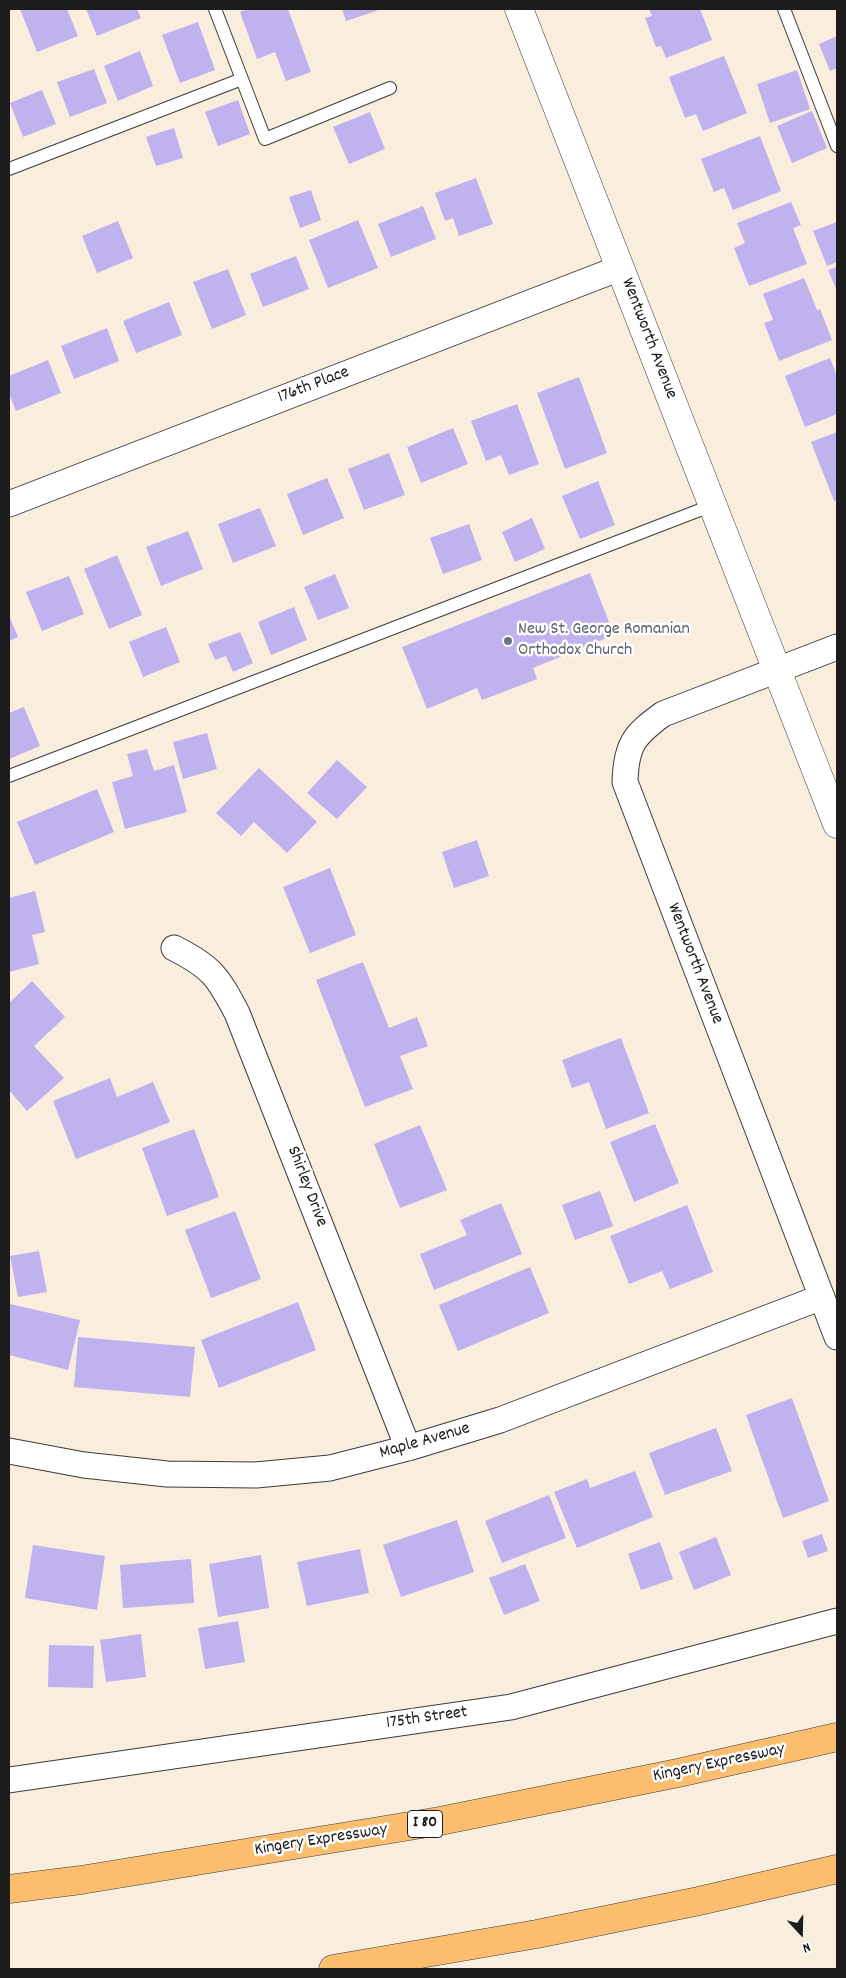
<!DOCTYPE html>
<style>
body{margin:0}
#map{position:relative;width:846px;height:1978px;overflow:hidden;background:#f9eddd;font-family:Dekko,sans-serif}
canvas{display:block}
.frame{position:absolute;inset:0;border:10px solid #1c1c1c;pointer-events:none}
.north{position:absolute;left:776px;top:1908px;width:50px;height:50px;-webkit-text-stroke:4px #fff;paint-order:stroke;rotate:159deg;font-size:14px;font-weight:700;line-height:20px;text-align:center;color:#1c1c1c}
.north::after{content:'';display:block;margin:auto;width:18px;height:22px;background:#1c1c1c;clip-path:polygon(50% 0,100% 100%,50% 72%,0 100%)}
</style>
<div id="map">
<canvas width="846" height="1978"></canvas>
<div class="frame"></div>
<div class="north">N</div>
</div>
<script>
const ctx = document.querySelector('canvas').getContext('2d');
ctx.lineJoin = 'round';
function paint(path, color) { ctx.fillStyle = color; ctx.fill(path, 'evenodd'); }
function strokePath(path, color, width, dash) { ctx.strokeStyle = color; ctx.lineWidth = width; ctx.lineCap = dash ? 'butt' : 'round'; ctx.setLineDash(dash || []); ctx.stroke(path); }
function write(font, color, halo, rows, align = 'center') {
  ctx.font = font + ' Dekko,sans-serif'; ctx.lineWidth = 5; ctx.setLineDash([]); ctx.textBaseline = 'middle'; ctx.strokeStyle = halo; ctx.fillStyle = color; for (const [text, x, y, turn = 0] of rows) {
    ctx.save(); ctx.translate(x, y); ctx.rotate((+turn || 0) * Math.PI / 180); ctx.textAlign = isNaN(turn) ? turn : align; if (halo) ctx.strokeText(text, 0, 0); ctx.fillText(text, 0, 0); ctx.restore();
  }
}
paint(new Path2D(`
 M20 9H67L78 36 37 52Z
 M86 9H137L141 18 97 36Z
 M248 9H288L311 72 286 81 275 52 257 59 240 12Z
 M342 9H382L346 21Z
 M649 9H700L712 40 666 58 661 46 656 47 645 18 652 16Z
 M198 22 215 70 180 83 162 35Z
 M837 36V68L830 71 819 44Z
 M140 51 153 86 118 101 104 66Z
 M724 56 747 113 703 131 696 114 685 118 669 77Z
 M94 69 107 103 70 117 57 82Z
 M797 70 810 109 770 123 757 84Z
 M42 90 56 124 23 137 10 103Z
 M238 100 250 134 218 146 205 112Z
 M812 111 827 148 792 163 777 126Z
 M370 112 385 149 349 164 333 127Z
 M174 128 183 158 156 166 146 137Z
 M760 136 781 191 733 210 724 188 714 192 701 159Z
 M476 178 493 224 459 236 453 218 445 221 435 193Z
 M311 190 321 220 300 228 289 197Z
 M791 202 801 225 793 228 807 264 749 286 734 248 745 243 737 223Z
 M423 206 436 239 391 257 378 224Z
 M358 220 378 268 328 288 309 240Z
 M118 221 133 258 97 273 82 236Z
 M837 222V262L827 266 813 231Z
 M296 256 309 289 263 307 250 274Z
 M837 267V291L828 270Z
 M228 269 246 315 212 329 193 282Z
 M804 278 817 310 820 309 832 340 779 361 764 323 773 320 763 294Z
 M169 302 182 335 136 353 123 321Z
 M107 328 119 361 74 379 61 346Z
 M830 358 837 376V414L805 427 785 376Z
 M48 360 61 393 16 411 9 393V376Z
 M579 377 607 453 565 469 537 393Z
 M517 404 539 464 509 475 501 455 486 461 471 421Z
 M453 428 468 464 421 483 407 447Z
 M837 432V500L834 501 811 442Z
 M389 453 405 495 364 510 348 469Z
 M327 478 344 518 303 535 287 494Z
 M598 481 615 525 580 539 562 496Z
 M260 508 276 546 233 563 218 524Z
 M532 518 545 549 515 562 502 532Z
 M469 524 482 560 443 574 430 538Z
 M188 531 203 569 161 586 146 547Z
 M117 555 142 615 109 629 84 569Z
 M590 573 614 635 533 668 537 679 482 700 477 688 427 709 402 647Z
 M335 574 349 608 318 620 304 587Z
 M69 576 84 614 42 631 26 592Z
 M294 607 307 640 271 655 258 622Z
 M9 615 18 637 9 641Z
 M166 627 180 662 143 677 129 642Z
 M240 632 253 663 233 672 226 656 215 660 208 644Z
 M24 707 40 746 9 759V713Z
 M207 733 217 769 183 779 173 742Z
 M147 749 154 771 174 765 187 812 125 829 112 782 133 776 127 754Z
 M337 760 367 787 337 819 307 793Z
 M259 768 317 822 287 853 254 822 241 836 216 813Z
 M97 789 114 832 35 865 17 822Z
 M477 840 489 876 454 888 442 852Z
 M330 868 356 935 310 953 283 887Z
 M35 891 45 932 32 935 39 964 9 972V898Z
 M363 962 389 1028 417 1017 428 1046 400 1056 413 1089 365 1107 316 980Z
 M32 981 65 1017 34 1046 64 1078 27 1111 9 1090V1003Z
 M621 1038 649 1113 606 1129 589 1082 572 1088 562 1060Z
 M110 1078 117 1097 153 1082 170 1122 76 1159 53 1101Z
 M655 1124 679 1183 634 1202 610 1142Z
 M420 1125 447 1190 400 1208 374 1144Z
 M194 1129 219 1197 167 1216 142 1148Z
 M600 1191 613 1226 575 1240 562 1205Z
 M501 1203 522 1254 434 1290 420 1254 467 1235 460 1220Z
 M687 1205 713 1272 670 1289 662 1271 629 1284 610 1236Z
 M235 1211 261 1279 211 1298 185 1230Z
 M39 1251 47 1292 18 1297 10 1256Z
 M530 1267 549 1313 458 1351 439 1305Z
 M298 1302 316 1350 219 1388 201 1340Z
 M10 1304 80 1320 68 1370 9 1355Z
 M78 1337 195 1347 190 1397 74 1387Z
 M792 1398 829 1501 783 1518 746 1415Z
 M716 1428 732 1471 665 1495 649 1453Z
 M635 1471 653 1517 577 1548 554 1492 587 1479 590 1488Z
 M549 1495 566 1538 502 1563 485 1521Z
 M457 1520 474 1572 401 1597 383 1545Z
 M822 1534 828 1551 808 1558 802 1541Z
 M716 1537 731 1575 694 1590 679 1552Z
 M660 1542 673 1579 641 1590 628 1554Z
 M33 1545 105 1556 97 1610 25 1598Z
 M360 1549 369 1593 307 1606 297 1562Z
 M261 1555 269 1608 218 1617 209 1564Z
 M191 1559 194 1603 123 1608 120 1565Z
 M525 1564 540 1601 504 1615 489 1578Z
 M238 1621 245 1662 205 1669 198 1628Z
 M141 1634 146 1677 106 1682 100 1640Z
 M49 1645 94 1646 93 1688 48 1687Z`), '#c0b1ef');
const service = new Path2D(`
 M215 9 265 139 390 88
 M784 9 837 146
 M9 169 242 79
 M9 776 713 505`);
const minor = new Path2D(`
 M9 504 620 268
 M837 647 663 714C634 735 626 745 625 782L837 1337
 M174 948C212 967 218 977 237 1013L408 1448
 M9 1451 84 1465 167 1474 256 1475 330 1468 408 1448 500 1420 822 1297
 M9 1780 511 1707 837 1621`);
const tertiary = new Path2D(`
 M519 9 837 824`);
const motorway = new Path2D(`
 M9 1889 81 1880 440 1821 678 1773 837 1737
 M333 1969 537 1934 699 1901 837 1869`);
strokePath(service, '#3d3b39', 14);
strokePath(minor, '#3d3b39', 27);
strokePath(tertiary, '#3d3b39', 29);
strokePath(motorway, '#3d3b39', 29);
strokePath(service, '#fff', 12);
strokePath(minor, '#fff', 25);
strokePath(tertiary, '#fff', 28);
strokePath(motorway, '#fabe6e', 28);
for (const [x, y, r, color] of [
 [508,641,5,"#6b7280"]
]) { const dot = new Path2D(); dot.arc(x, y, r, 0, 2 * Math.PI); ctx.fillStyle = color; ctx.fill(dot); strokePath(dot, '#fff', 2); }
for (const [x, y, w] of [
 [425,1824,35]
]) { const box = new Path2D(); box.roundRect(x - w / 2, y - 13.5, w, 27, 4); ctx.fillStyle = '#fff'; ctx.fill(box); strokePath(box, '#1c1c1c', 1); }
write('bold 16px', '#1c1c1c', null, [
 ["I 80",425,1824]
]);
write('18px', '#1c1c1c', '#fff', [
 ["Wentworth Avenue",648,339,69],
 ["176th Place",314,386,-21],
 ["Wentworth Avenue",694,964,69],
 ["Shirley Drive",306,1187,69],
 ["Maple Avenue",425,1442,-16],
 ["175th Street",427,1719,-8],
 ["Kingery Expressway",719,1764,-12],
 ["Kingery Expressway",321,1841,-9]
]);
write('18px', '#5b616d', '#fff', [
 ["New St. George Romanian",518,631],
 ["Orthodox Church",518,652]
], 'left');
</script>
